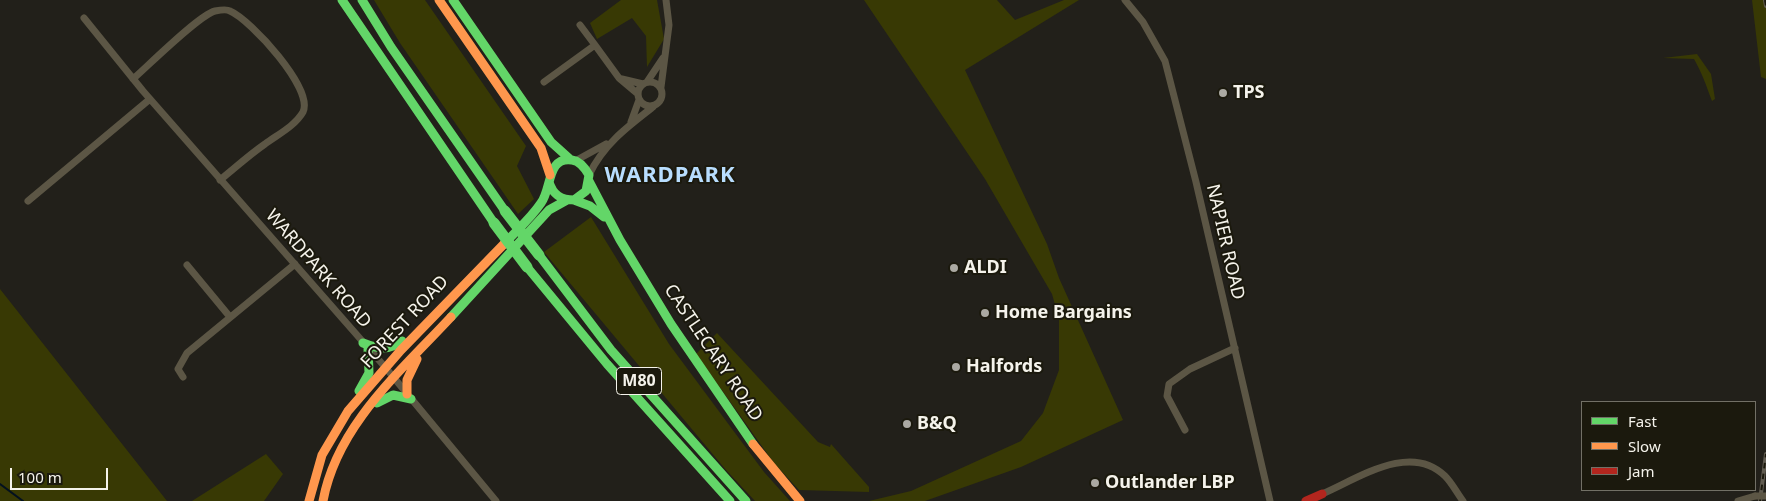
<!DOCTYPE html>
<style>
body{margin:0}
#map{position:relative;width:1766px;height:501px;overflow:hidden;background:#22201a;font-family:"Noto Sans",sans-serif}
canvas{display:block}
.legend{position:absolute;left:1581px;top:401px;width:175px;height:90px;box-sizing:border-box;background:#1b190d;border:1px solid #727066;margin:0;padding:6px 9px;list-style:none;font-size:15px;color:#f5f3eb}
.legend li{display:flex;align-items:center;gap:10px;height:25px}
.legend b{width:25px;border:1px solid #727066}
.scale{position:absolute;left:10px;top:468px;width:98px;height:22px;box-sizing:border-box;border:2px solid #f5f3eb;border-top:0;padding-left:6px;font-size:15px;line-height:18px;white-space:nowrap;color:#f5f3eb;-webkit-text-stroke:4px #1b190d;paint-order:stroke}
</style>
<div id="map">
<canvas width="1766" height="501"></canvas>
<ul class="legend">
<li><b style="height:6px;background:#63d668"></b>Fast</li>
<li><b style="height:6px;background:#ff974d"></b>Slow</li>
<li><b style="height:6px;background:#b3261e"></b>Jam</li>
</ul>
<div class="scale">100 m</div>
</div>
<script>
const ctx = document.querySelector('canvas').getContext('2d');
ctx.lineJoin = 'round';
function paint(path, color) { ctx.fillStyle = color; ctx.fill(path, 'evenodd'); }
function strokePath(path, color, width, dash) { ctx.strokeStyle = color; ctx.lineWidth = width; ctx.lineCap = dash ? 'butt' : 'round'; ctx.setLineDash(dash || []); ctx.stroke(path); }
function write(font, color, halo, rows, align = 'center') {
  ctx.font = font + ' "Noto Sans",sans-serif'; ctx.lineWidth = 4; ctx.setLineDash([]); ctx.textBaseline = 'middle'; ctx.strokeStyle = halo; ctx.fillStyle = color; for (const [text, x, y, turn = 0] of rows) {
    ctx.save(); ctx.translate(x, y); ctx.rotate((+turn || 0) * Math.PI / 180); ctx.textAlign = isNaN(turn) ? turn : align; if (halo) ctx.strokeText(text, 0, 0); ctx.fillText(text, 0, 0); ctx.restore();
  }
}
paint(new Path2D(`
 M374 0H425L526 146 517 166 534 199 518 214 400 43Z
 M621 0H657L664 39 647 67 646 36 632 18 597 39 590 23Z
 M864 0H997L1015 20 1064 0H1079L965 70 1047 244 1059 278 1123 420 1021 467 925 501H869L911 491 1021 441 1043 413 1059 370V319L1052 294 985 179Z
 M1752 0H1766V79L1761 77Z
 M1697 54 1711 74 1715 99 1712 101C1706 85 1702 73 1694 59L1663 58Z
 M591 217 669 344 764 472 790 501H755L726 470 544 252Z
 M0 289 167 501H0Z
 M717 333 818 442 830 447 831 444 869 487V492L799 490 774 463 696 354Z
 M266 454 283 474 264 501H192Z`), '#383904');
strokePath(new Path2D(`
 M0 484 23 501`), '#03101f', 2);
strokePath(new Path2D(`
 M1125 0 1143 22 1165 61 1196 182 1270 501
 M84 18 143 91 385 367 496 501
 M580 25 595 45
 M133 79C149 65 199 15 215 11 220 10 227 9 230 11 251 20 314 89 303 112 295 126 277 135 265 144 249 155 235 168 220 180
 M622 79 643 84
 M638 94a12 12 0 1 1 24 0a12 12 0 1 1-24 0Z
 M544 82 595 45 619 78 638 94
 M647 82 663 58
 M661 87 669 25 666 0
 M631 122 639 100
 M575 161 606 144
 M589 175C603 145 627 127 653 107
 M28 201 150 99
 M187 265 230 317
 M183 377 178 369 187 353 295 264
 M1185 430 1167 396 1169 384 1190 369 1235 348
 M1322 494C1359 478 1410 442 1445 476 1452 483 1457 493 1463 501
 M1738 501 1755 496`), '#5c5645', 7);
strokePath(new Path2D(`
 M342 0 494 223
 M362 0 391 47 505 211
 M453 0 551 142 571 160
 M589 181 620 240 671 324 753 444
 M574 200 590 206 604 217
 M504 244C517 230 531 218 541 203 552 188 547 156 572 160 580 161 585 168 589 175L586 191 574 200C561 200 553 195 549 182
 M539 255 611 350 746 501
 M527 267 607 364 730 501
 M451 317 549 210 567 200
 M363 343C378 349 389 351 402 341
 M359 391 369 373 368 348
 M377 403 393 395 411 399`), '#63d668', 9);
strokePath(new Path2D(`
 M439 0 541 148 550 175
 M407 394V380L417 359
 M753 444 800 501
 M309 501 322 455 348 411 401 350 504 244
 M323 501C337 425 401 371 451 317`), '#ff974d', 9);
strokePath(new Path2D(`
 M1306 501 1322 494`), '#b3261e', 9);
const rail = new Path2D(`
 M1765 0 1766 6
 M1760 501 1766 454`);
strokePath(rail, '#615c51', 4);
strokePath(rail, '#1b190d', 2, [5.5]);
strokePath(new Path2D(`
 M1755 496H1766`), '#5c5645', 7);
strokePath(new Path2D(`
 M505 211 539 255
 M494 223 527 267`), '#63d668', 11);
for (const [x, y, r, color] of [
 [1223,93,5,"#aba9a2"],
 [954,268,5,"#aba9a2"],
 [985,313,5,"#aba9a2"],
 [956,367,5,"#aba9a2"],
 [907,424,5,"#aba9a2"],
 [1095,483,5,"#aba9a2"]
]) { const dot = new Path2D(); dot.arc(x, y, r, 0, 2 * Math.PI); ctx.fillStyle = color; ctx.fill(dot); strokePath(dot, '#1b190d', 2); }
for (const [x, y, w] of [
 [639,381,45]
]) { const box = new Path2D(); box.roundRect(x - w / 2, y - 13.5, w, 27, 4); ctx.fillStyle = '#1b190d'; ctx.fill(box); strokePath(box, '#f5f3eb', 1); }
write('bold 16px', '#f5f3eb', null, [
 ["M80",639,381]
]);
write('bold 18px', '#f5f3eb', '#1b190d', [
 ["TPS",1233,93],
 ["ALDI",964,268],
 ["Home Bargains",995,313],
 ["Halfords",966,367],
 ["B&Q",917,424],
 ["Outlander LBP",1105,483]
], 'left');
write('18px', '#f5f3eb', '#1b190d', [
 ["NAPIER ROAD",1225,242,77],
 ["WARDPARK ROAD",318,269,49],
 ["FOREST ROAD",405,322,-47],
 ["CASTLECARY ROAD",713,353,56]
]);
ctx.letterSpacing = '1px';
write('bold 22px', '#b8ddfe', '#1b190d', [
 ["WARDPARK",670,176]
]);
ctx.letterSpacing = '0px';
</script>
